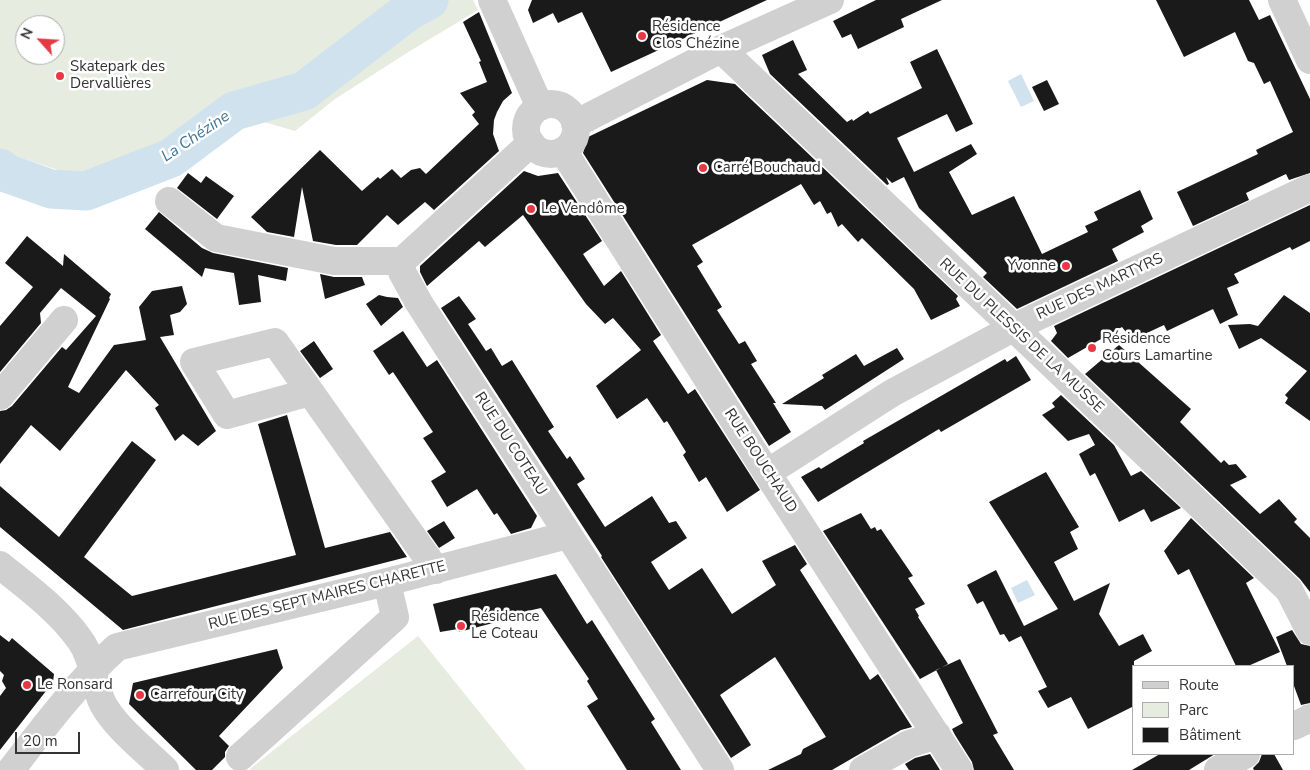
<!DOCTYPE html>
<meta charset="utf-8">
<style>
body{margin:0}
#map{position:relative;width:1310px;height:770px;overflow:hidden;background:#fff;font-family:"Nunito Sans",sans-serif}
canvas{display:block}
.legend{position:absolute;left:1132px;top:665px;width:162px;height:90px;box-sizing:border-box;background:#fff;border:1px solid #adadad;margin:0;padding:6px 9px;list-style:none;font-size:15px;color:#333}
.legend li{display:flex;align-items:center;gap:10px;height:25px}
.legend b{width:25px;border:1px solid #adadad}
.north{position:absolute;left:15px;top:15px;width:50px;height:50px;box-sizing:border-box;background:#fff;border:1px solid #adadad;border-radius:50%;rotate:296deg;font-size:14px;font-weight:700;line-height:20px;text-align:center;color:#333}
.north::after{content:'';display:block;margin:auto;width:18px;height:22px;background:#e63946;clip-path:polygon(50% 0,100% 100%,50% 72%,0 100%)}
.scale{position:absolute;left:15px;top:732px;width:65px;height:22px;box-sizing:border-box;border:2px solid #333;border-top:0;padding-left:6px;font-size:15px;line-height:18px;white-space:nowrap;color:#333;-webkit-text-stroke:4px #fff;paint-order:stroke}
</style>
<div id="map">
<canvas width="1310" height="770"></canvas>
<ul class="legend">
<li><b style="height:6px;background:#d0d0d0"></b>Route</li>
<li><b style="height:14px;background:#e6ecdf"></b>Parc</li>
<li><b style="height:14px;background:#1a1a1a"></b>Bâtiment</li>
</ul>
<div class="north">N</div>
<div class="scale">20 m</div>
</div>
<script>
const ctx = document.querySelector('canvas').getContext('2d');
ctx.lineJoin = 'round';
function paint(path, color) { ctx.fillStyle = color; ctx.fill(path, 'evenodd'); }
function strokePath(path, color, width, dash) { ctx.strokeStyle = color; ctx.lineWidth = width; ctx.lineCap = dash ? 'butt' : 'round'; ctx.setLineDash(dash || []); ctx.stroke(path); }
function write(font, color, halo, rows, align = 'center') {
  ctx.font = font + ' "Nunito Sans",sans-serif'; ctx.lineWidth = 5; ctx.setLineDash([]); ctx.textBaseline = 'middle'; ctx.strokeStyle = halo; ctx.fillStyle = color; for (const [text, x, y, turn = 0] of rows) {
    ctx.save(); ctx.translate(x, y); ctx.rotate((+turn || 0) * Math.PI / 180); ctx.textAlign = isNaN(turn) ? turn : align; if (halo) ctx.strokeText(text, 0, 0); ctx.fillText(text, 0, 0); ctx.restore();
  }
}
paint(new Path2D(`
 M0 0H473L478 10 410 51 335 99 295 131 240 115 206 124 170 147 98 183 0 151ZM25 25H55V55H25Z
 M418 636 526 770H250L251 768Z`), '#e6ecdf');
paint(new Path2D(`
 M1021 74 1034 101 1021 107 1008 81Z
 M1027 580 1035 595 1018 603 1011 588Z`), '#cfe2ee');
strokePath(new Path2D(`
 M0 168 6 173 51 189 86 191 171 158 234 111 304 91 407 12 429 0`), '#cfe2ee', 39);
paint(new Path2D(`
 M532 0H767L611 72 582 12 558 23 553 13 533 23 528 10Z
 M876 0H942L901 19 904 27 858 49 851 34 842 38 833 21Z
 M1156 0H1249L1259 20 1270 15 1310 99V173L1289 180 1286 174 1246 193 1249 200 1193 226 1177 192 1258 154 1256 150 1293 132 1270 81 1264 84 1254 63 1248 61 1235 32 1184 57Z
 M479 12 512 93 503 101 497 112 494 120 493 134 499 151 434 210 425 202 398 225 387 215 357 245H336L313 241 302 187 294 237 267 232 251 217 320 150 362 191 378 177 380 179 392 169 401 178 411 170 420 168 426 174 479 124 472 115 475 112 460 93 487 82 479 62 481 61 463 22Z
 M793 40 807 70 798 74 847 122 852 119 853 121 868 111 870 114 922 88 910 62 937 49 973 124 956 132 947 114 897 138 914 172 971 144 977 154 949 172 972 215 1014 196 1042 254 1088 232 1085 226 1098 220 1094 212 1140 190 1153 219 1141 226 1144 232 1112 249 1118 261 1017 309 983 277 987 273 919 208 904 177 892 183 886 177 889 184 887 185 770 74 762 55Z
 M707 80 735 84 958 296 956 299 960 306 931 320 914 289 862 238 858 242 842 224 838 227 831 212 827 214 820 201 814 205 801 184 692 245 703 262 697 266 722 307 717 310 739 344 745 341 757 361 751 364 776 403H773L791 432 769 446 583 153 588 137Z
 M1047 80 1059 104 1044 111 1032 87Z
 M524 171 538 176 558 173 602 241 583 254 604 286 621 271 661 335 653 341 688 394 695 389 760 490 727 512 706 477 699 482 683 455 686 452 667 421 664 423 647 398 617 419 596 386 641 350 613 318 605 324 586 304 523 215 485 247 479 241 427 286 420 272V266Z
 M188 173 201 183 206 176 234 196 217 219 177 188Z
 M1310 205V241L1292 250 1290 247 1234 274 1239 283 1227 288 1238 315 1220 324 1213 309 1167 331 1164 325 1132 340 1122 327 1068 358 1051 341 1057 333 1054 326Z
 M159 212 202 248 213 253 288 268 286 281 258 275 261 302 239 305 234 273 205 268 202 277 145 229Z
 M27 236 63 266 64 254 111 294 109 298 110 299 68 387 79 393 114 345 146 340 139 307 152 291 182 286 187 304 180 312 170 315 174 335 160 337 216 431 198 446 183 434 175 441 155 408 159 405 126 370 60 451 31 425 0 464V411L6 410 12 406 62 347 66 350 96 316 61 288 40 313 41 323 0 372V326L33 287 5 263Z
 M320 274 334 277H362L365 285 325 299Z
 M379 295 387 297 398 298 403 307 381 326 366 304Z
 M1284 295 1310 313V421L1285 403 1288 398 1285 395 1307 371 1261 338 1239 349 1228 325 1250 324 1258 326Z
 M459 296 476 319 468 324 486 351 491 348 502 366 512 360 554 427 548 431 567 459 570 456 585 479 577 484 605 527 652 496 669 523 676 521 687 538 651 562 669 590 702 568 732 614 776 585 762 561 795 545 807 564 800 570 870 680 878 674 912 727 901 730 832 770H768L801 754 803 749 826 737 775 657 720 695 751 745 731 758 601 557 602 556 441 308Z
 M403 331 427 367 437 360 537 516 531 528 511 534 497 513 494 515 477 489 447 507 431 481 446 472 423 438 433 432 393 372 389 375 373 351Z
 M314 341 333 369 320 378 300 351Z
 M1119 345 1191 409 1180 422 1221 463 1224 460 1229 465 1236 464 1247 477 1230 485 1260 514 1279 499 1297 519 1294 522 1310 538V592L1300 579 1085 374Z
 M897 348 904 359 825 410 822 406 782 404 824 378 822 375 856 354 864 366Z
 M1016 356 1031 380 941 432 939 429 818 502 801 477 819 467 821 469 864 443 863 441 1005 359 1007 362Z
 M1061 395 1114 445 1131 476 1141 471 1181 508 1151 522 1144 509 1119 522 1095 473 1090 476 1079 454 1095 445 1089 434 1068 441 1042 415 1055 407 1052 403Z
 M287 415 325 548 390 532 407 557 123 630 0 527V486L59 537 132 441 156 460 84 557 132 596 296 555 258 424Z
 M1046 472 1079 527 1070 532 1078 549 1054 562 1074 601 1110 583 1099 614 1119 646 1143 634 1152 651 1134 661V706L1088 729 1071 697 1048 708 1038 691 1047 687 1021 636 1009 642 1004 634 1000 635 983 601 977 604 967 585 996 570 1024 626 1058 609 989 502Z
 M861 513 871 529 875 527 877 531 881 529 913 576 908 578 925 604 915 609 919 616 918 617 948 664 920 679 823 531Z
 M1191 518 1254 578 1246 583 1280 652 1248 666H1236L1189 569 1178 575 1164 551Z
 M444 521 455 538 439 548 427 531Z
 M556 574 587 624 592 620 655 719 651 722 681 770H627L587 706 598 699 587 681 589 679 541 608 492 619 493 623 459 632 458 629 440 632 433 604Z
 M1292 630 1301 644 1310 646V703L1301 705 1294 686V666H1287L1276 637Z
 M0 635 9 642 12 638 54 674 53 682 0 750V696L6 688 2 681 4 675 0 671Z
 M277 649 283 668 219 736 229 746 225 752V757L212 770H196L129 704 133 683Z
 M960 659 998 733 993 735 1014 770H974L972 762 955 735 952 729 963 723 936 670Z
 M930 754 940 770H909L905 764 915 758Z
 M1160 754H1215L1189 770H1132Z
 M1262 754H1274L1283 770H1254L1253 768 1259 762Z`), '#1a1a1a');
strokePath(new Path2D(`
 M492 0 540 107
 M1282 0 1310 60
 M721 49 1289 590 1310 631
 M526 129a25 25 0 1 1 50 0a25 25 0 1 1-50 0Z
 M575 124 721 49 830 0
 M531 143 402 261V272L419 303 720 770
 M564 150 567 157 767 473 959 770
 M169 201 216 238 334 261H402
 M310 392 227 415 194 362 275 342 436 570
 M0 396 64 320
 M767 473 892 393 1013 328 1310 188
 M0 565C28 588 59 610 80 640 94 659 93 685 103 704 115 727 146 751 165 770
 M1294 726 1310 718
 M240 757 395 617 387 582
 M11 770C44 727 76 684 117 647L387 582 568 535
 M863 770 909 744 937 735
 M1218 770 1246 754`), '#d0d0d0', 28);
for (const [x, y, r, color] of [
 [642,36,5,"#e63946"],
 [60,76,5,"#e63946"],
 [703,168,5,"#e63946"],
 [531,209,5,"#e63946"],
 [1066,266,5,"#e63946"],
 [1092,348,5,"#e63946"],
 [461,626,5,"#e63946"],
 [27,685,5,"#e63946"],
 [140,695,5,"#e63946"]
]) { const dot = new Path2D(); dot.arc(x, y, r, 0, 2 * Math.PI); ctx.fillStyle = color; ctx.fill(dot); strokePath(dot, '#fff', 2); }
write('15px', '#333', '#fff', [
 ["Résidence",652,27],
 ["Clos Chézine",652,44],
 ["Skatepark des",70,67],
 ["Dervallières",70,84],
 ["Carré Bouchaud",713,168],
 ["Le Vendôme",541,209],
 ["Yvonne",1056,266,"right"],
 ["Résidence",1102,339],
 ["Cours Lamartine",1102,356],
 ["Résidence",471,617],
 ["Le Coteau",471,634],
 ["Le Ronsard",37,685],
 ["Carrefour City",150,695]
], 'left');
write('15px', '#333', '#fff', [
 ["RUE DES MARTYRS",1100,287,-25],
 ["RUE DU PLESSIS DE LA MUSSE",1021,336,43],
 ["RUE DU COTEAU",510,444,57],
 ["RUE BOUCHAUD",760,461,57],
 ["RUE DES SEPT MAIRES CHARETTE",327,596,-14]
]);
write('italic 16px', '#3f7597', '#fff', [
 ["La Chézine",196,137,-34]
]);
</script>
